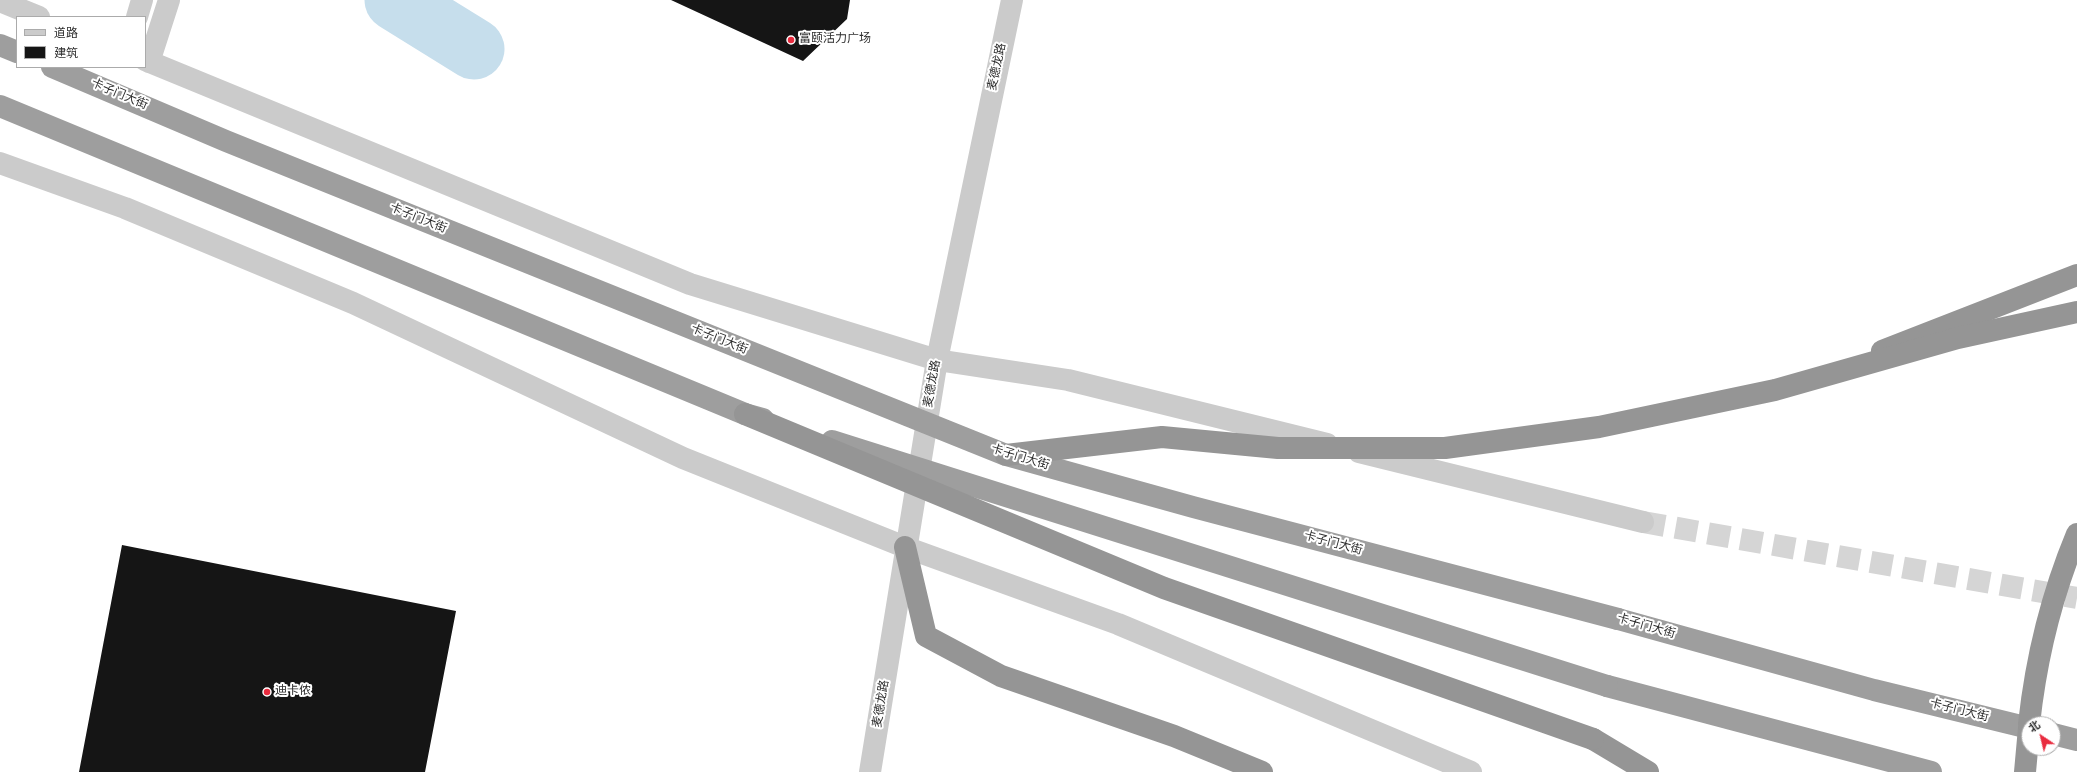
<!DOCTYPE html>
<meta charset="utf-8">
<style>
body{margin:0}
#map{position:relative;width:2077px;height:772px;overflow:hidden;background:#fff;font-family:Overpass,"Noto Sans SC",sans-serif}
canvas{display:block}
.legend{position:absolute;left:16px;top:16px;width:130px;height:52px;box-sizing:border-box;background:#fff;border:1px solid #ababab;margin:0;padding:5px 7px;list-style:none;font-size:12px;color:#2e2e2e}
.legend li{display:flex;align-items:center;gap:8px;height:20px}
.legend b{width:20px;border:1px solid #ababab}
.north{position:absolute;left:2021px;top:716px;width:40px;height:40px;box-sizing:border-box;background:#fff;border:1px solid #ababab;border-radius:50%;rotate:325deg;font-size:11px;font-weight:700;line-height:16px;text-align:center;color:#2e2e2e}
.north::after{content:'';display:block;margin:auto;width:14px;height:18px;background:#e92c3f;clip-path:polygon(50% 0,100% 100%,50% 72%,0 100%)}
</style>
<div id="map">
<canvas width="2077" height="772"></canvas>
<ul class="legend">
<li><b style="height:5px;background:#cbcbcb"></b>道路</li>
<li><b style="height:11px;background:#151515"></b>建筑</li>
</ul>
<div class="north">北</div>
</div>
<script>
const ctx = document.querySelector('canvas').getContext('2d');
ctx.lineJoin = 'round';
function strokePath(path, color, width, dash) { ctx.strokeStyle = color; ctx.lineWidth = width; ctx.lineCap = dash ? 'butt' : 'round'; ctx.setLineDash(dash || []); ctx.stroke(path); }
function paint(path, color) { ctx.fillStyle = color; ctx.fill(path, 'evenodd'); }
function write(font, color, halo, rows, align = 'center') {
  ctx.font = font + ' Overpass,"Noto Sans SC",sans-serif'; ctx.lineWidth = 4; ctx.setLineDash([]); ctx.textBaseline = 'middle'; ctx.strokeStyle = halo; ctx.fillStyle = color; for (const [text, x, y, turn = 0] of rows) {
    ctx.save(); ctx.translate(x, y); ctx.rotate((+turn || 0) * Math.PI / 180); ctx.textAlign = isNaN(turn) ? turn : align; if (halo) ctx.strokeText(text, 0, 0); ctx.fillText(text, 0, 0); ctx.restore();
  }
}
strokePath(new Path2D(`
 M395 0 474 49`), '#c6deec', 61);
paint(new Path2D(`
 M671 0H850L847 19 803 61Z
 M122 545 456 611 425 772H79Z`), '#151515');
strokePath(new Path2D(`
 M1643 522 2077 598`), '#d5d5d5', 22, [22, 11]);
strokePath(new Path2D(`
 M0 1 39 17
 M137 17 142 0
 M145 60 690 284 937 360 1068 380 1327 444
 M149 62 169 0
 M0 163 125 208 353 303 683 458 905 547 1118 624 1471 772
 M1359 452 1643 522
 M870 772 937 360 1012 0`), '#cbcbcb', 22);
strokePath(new Path2D(`
 M0 45 17 52
 M1618 619 1874 690 2029 728
 M1607 686 1931 772
 M2053 734 2077 740`), '#9e9e9e', 22);
strokePath(new Path2D(`
 M1882 351 2077 275
 M905 547 926 636 1001 676 1174 736 1262 772
 M1593 739 1648 772
 M2025 772 2029 728`), '#959595', 22);
strokePath(new Path2D(`
 M52 67 226 141 1006 455 1193 507 1618 619
 M0 106 745 414 763 419
 M832 441 1607 686`), '#9e9e9e', 22);
strokePath(new Path2D(`
 M745 414 1164 588 1593 739
 M1006 455 1162 437 1278 448H1445L1599 427 1775 390 1958 338 2077 312
 M2029 724C2036 659 2052 594 2077 534`), '#959595', 22);
for (const [x, y, r, color] of [
 [791,40,4,"#e92c3f"],
 [267,692,4,"#e92c3f"]
]) { const dot = new Path2D(); dot.arc(x, y, r, 0, 2 * Math.PI); ctx.fillStyle = color; ctx.fill(dot); strokePath(dot, '#fff', 1.5); }
write('12px', '#2e2e2e', '#fff', [
 ["富颐活力广场",799,40],
 ["迪卡侬",275,692]
], 'left');
write('12px', '#2e2e2e', '#fff', [
 ["麦德龙路",998,67,-78],
 ["卡子门大街",119,95,23],
 ["卡子门大街",418,219,22],
 ["卡子门大街",719,340,22],
 ["麦德龙路",933,384,-80],
 ["卡子门大街",1020,458,17],
 ["卡子门大街",1333,544,15],
 ["卡子门大街",1646,627,16],
 ["麦德龙路",882,704,-81],
 ["卡子门大街",1959,711,14]
]);
</script>
